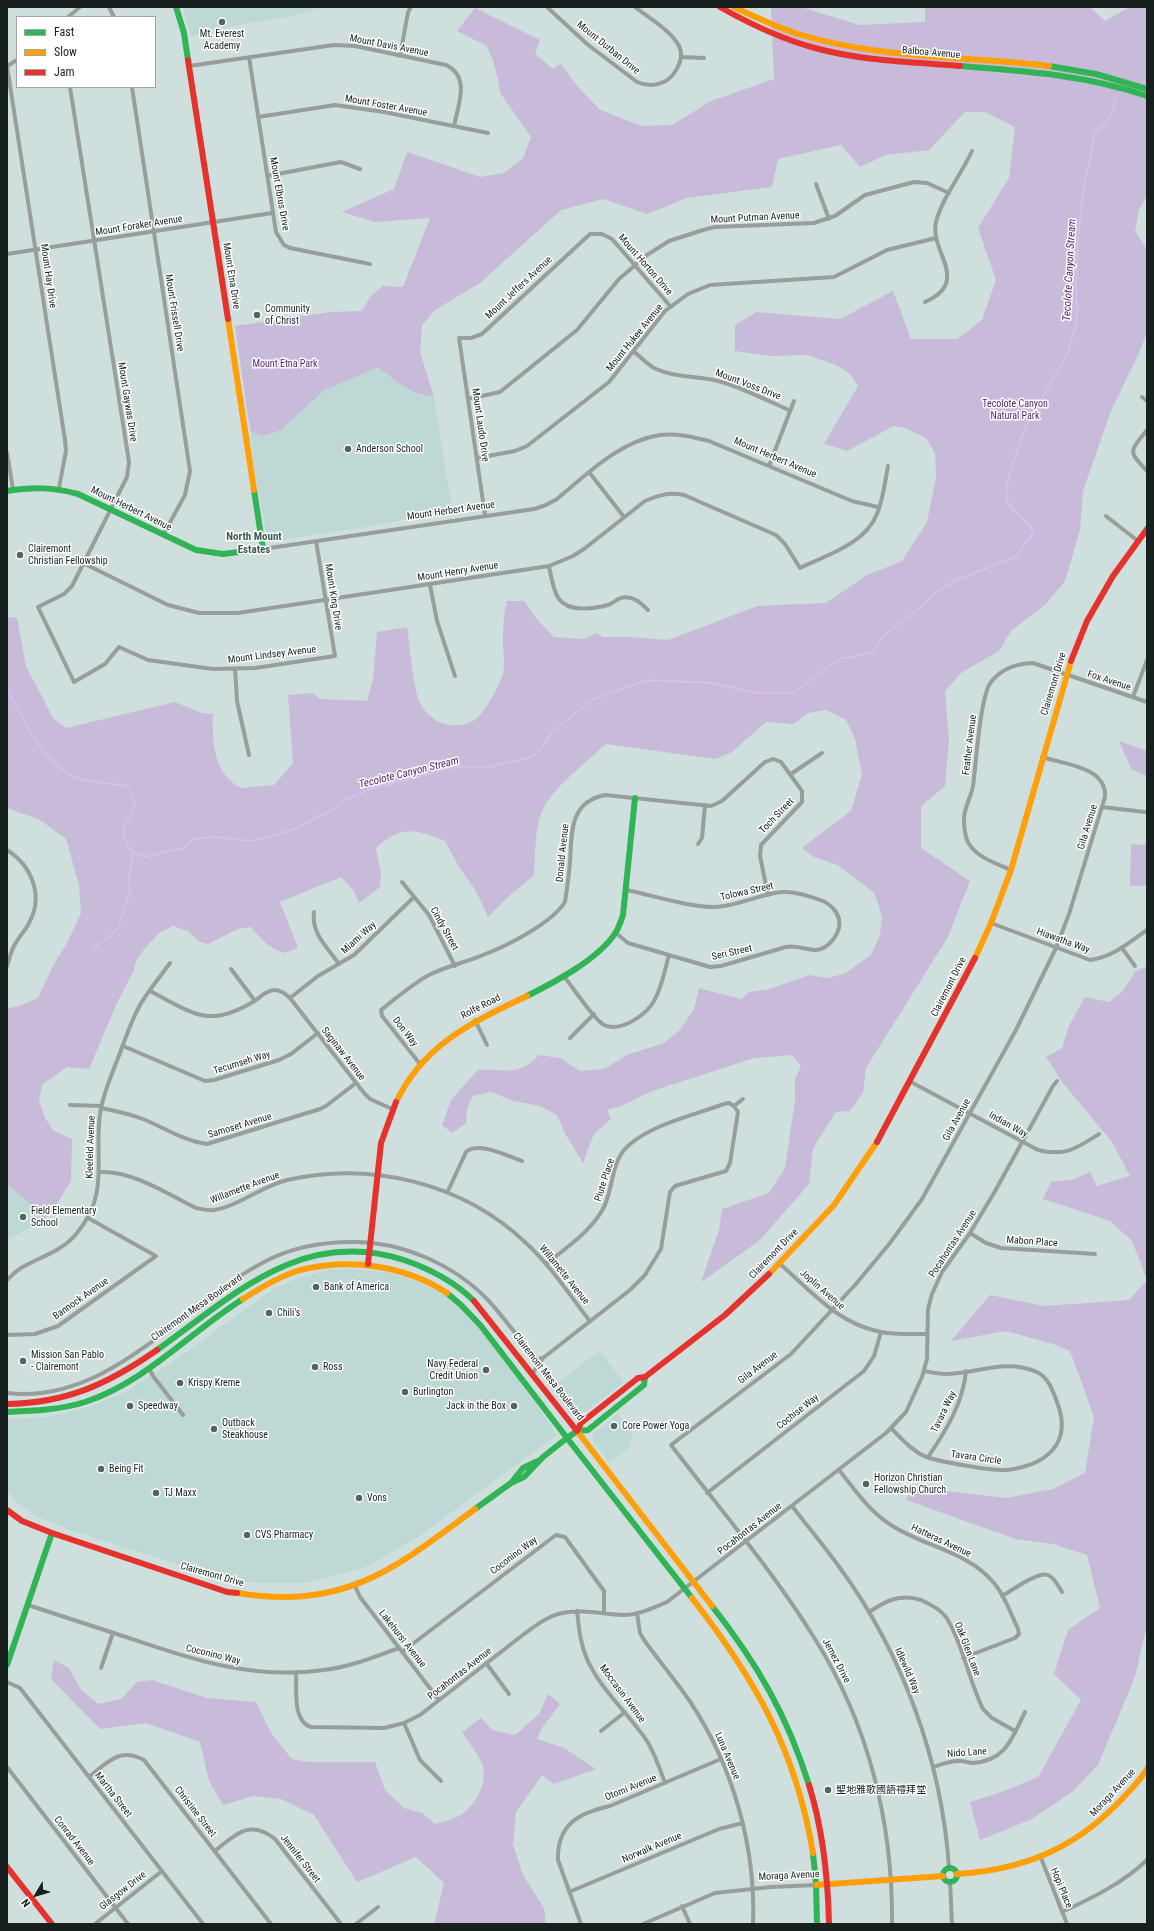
<!DOCTYPE html>
<meta charset="utf-8">
<style>
body{margin:0}
#map{position:relative;width:1154px;height:1931px;overflow:hidden;background:#cfdfdd;font-family:"Roboto Condensed",sans-serif}
canvas{display:block}
.frame{position:absolute;inset:0;border:8px solid #16201f;pointer-events:none}
.legend{position:absolute;left:16px;top:16px;width:140px;height:72px;box-sizing:border-box;background:#fff;border:1px solid #a2a6a5;margin:0;padding:5px 7px;list-style:none;font-size:12px;color:#16201f}
.legend li{display:flex;align-items:center;gap:8px;height:20px}
.legend b{width:20px;border:1px solid #a2a6a5}
.north{position:absolute;left:16px;top:1875px;width:40px;height:40px;-webkit-text-stroke:3px #fff;paint-order:stroke;rotate:232deg;font-size:11px;font-weight:700;line-height:16px;text-align:center;color:#16201f}
.north::after{content:'';display:block;margin:auto;width:14px;height:18px;background:#16201f;clip-path:polygon(50% 0,100% 100%,50% 72%,0 100%)}
</style>
<div id="map">
<canvas width="1154" height="1931"></canvas>
<div class="frame"></div>
<ul class="legend">
<li><b style="height:5px;background:#30b455"></b>Fast</li>
<li><b style="height:5px;background:#ff9f0a"></b>Slow</li>
<li><b style="height:5px;background:#e5322d"></b>Jam</li>
</ul>
<div class="north">N</div>
</div>
<script>
const ctx = document.querySelector('canvas').getContext('2d');
ctx.lineJoin = 'round';
function paint(path, color) { ctx.fillStyle = color; ctx.fill(path, 'evenodd'); }
function strokePath(path, color, width, dash) { ctx.strokeStyle = color; ctx.lineWidth = width; ctx.lineCap = dash ? 'butt' : 'round'; ctx.setLineDash(dash || []); ctx.stroke(path); }
function write(font, color, halo, rows, align = 'center') {
  ctx.font = font + ' "Roboto Condensed","Noto Sans SC",sans-serif'; ctx.lineWidth = 3; ctx.setLineDash([]); ctx.textBaseline = 'middle'; ctx.strokeStyle = halo; ctx.fillStyle = color; for (const [text, x, y, turn = 0] of rows) {
    ctx.save(); ctx.translate(x, y); ctx.rotate((+turn || 0) * Math.PI / 180); ctx.textAlign = isNaN(turn) ? turn : align; if (halo) ctx.strokeText(text, 0, 0); ctx.fillText(text, 0, 0); ctx.restore();
  }
}
paint(new Path2D(`
 M183 7H321L296 15 217 29 191 36Z
 M378 367 387 375 421 395 434 397 452 510 372 526 268 542 253 462 251 432 263 436 281 430 323 391Z
 M7 1184 40 1212V1223L7 1240Z
 M352 1269 384 1272 414 1280 445 1295 477 1325 530 1395 557 1435 425 1532 384 1557 365 1567 308 1583H252L184 1566 70 1530 37 1516 16 1502 7 1490V1419L49 1417 91 1406 124 1393 171 1363 273 1289 300 1277 328 1270Z
 M599 1351 624 1382 578 1417H573L550 1388Z
 M618 1414 633 1433 629 1448 610 1463 592 1440 593 1434Z`), '#bdd8d5');
paint(new Path2D(`
 M771 7H801L859 25 925 22V7H1090L1105 21 1130 7H1147V195L1139 210 1135 231 1147 250V332L1139 353 1110 413 1083 491 1080 530 1065 581 1046 604 1011 631 999 651 961 673 945 691 949 741 945 786 921 806V848L970 881 948 937 866 1068 863 1093 850 1111 836 1112 813 1148 809 1184 759 1241 701 1282 719 1230 722 1209 769 1193 785 1168 795 1101V1080L801 1066 792 1055 754 1058 652 1091 624 1105 607 1110 611 1119 594 1134 583 1163 566 1135 557 1115 540 1106 513 1101 491 1092 473 1096 467 1108 466 1123 452 1133 442 1125 451 1100 478 1070C507 1068 517 1078 539 1055L560 1058 580 1071 604 1069 629 1054 662 1044 680 1030 694 1009 699 988 741 999 749 992 770 989 809 975 828 978 846 973 871 955 880 935 882 917 875 894 838 865 814 857 802 848 851 811 862 775 855 739 846 720 826 710 808 713 794 724 766 722 732 752 715 759 606 744C588 761 552 788 542 811 535 827 535 858 534 875L508 897 488 917 476 891 459 867 445 841C414 829 402 825 376 848L381 873 380 887 359 903 353 890 341 877 280 902 298 948 284 953C268 947 261 940 251 927L238 929 208 944 200 942 188 931 173 926 159 933 142 952 136 961 134 970 118 1001 89 1069 67 1067 42 1085 39 1100 45 1118 53 1130 72 1139 71 1181 52 1212 40 1223V1212L7 1184V1009L22 1005 38 998 53 966 67 943 81 913 79 885 66 839 40 820 7 808 8 617 17 618 26 666 53 718 66 728 175 702 202 713 213 714C212 734 213 763 228 778 231 782 236 785 241 788L274 785 293 763 288 695 312 693 321 699 367 701 373 679 377 632 407 627C410 645 413 691 421 705 431 723 454 731 473 721 483 716 501 684 503 673 506 660 502 649 503 637 503 624 504 612 507 601H524L536 618 554 637 584 639 597 633 603 637H630L668 640 758 606 826 603 867 575 902 561 927 522 936 477 935 453 926 438 905 428 894 426 847 451 824 444 858 386 850 374 836 365 807 355 770 356 735 351V325L756 312 840 319 893 291 911 339H957L982 320 996 280 978 228 1009 178 1015 127 985 112H965L929 150 886 155 860 167 841 145 778 159 772 187 687 198 647 214 603 199 561 210 480 283 435 310 422 325 420 352 434 397C411 394 396 382 378 367L323 391 281 430 263 436 251 432 248 417 235 326 330 312 362 311 370 297 383 286 403 287 430 218 375 222 342 212 394 189 407 152 480 177 504 173 523 158 531 137 501 94 494 63 487 46 457 31 475 8 540 40 535 54 553 69 561 64 578 87 600 110 642 126 672 125 711 101 774 79Z
 M1119 741 1147 751V776L1131 769Z
 M1131 844 1147 845V886H1130Z
 M1147 966V1624L1135 1677 1098 1765 1072 1792 1032 1819 980 1840 970 1802 999 1793 1038 1777 1081 1700 1054 1674 1068 1630 1100 1608 1087 1555 1053 1544 1016 1539 906 1500 910 1492 904 1486 1006 1498 1053 1489 1085 1473 1094 1417 1070 1351 1053 1344 1006 1331 951 1341 990 1295 1044 1306 1129 1300 1147 1280 1132 1241 1110 1221 1043 1199 1051 1182 1075 1179 1090 1172 1097 1186 1130 1176 1112 1142 1062 1082 1046 1057 1062 1048 1069 1026 1085 997 1109 1002 1122 992 1135 972Z
 M54 1660 69 1668 81 1690 98 1704 121 1699 137 1682 152 1680 207 1698 256 1702 271 1733 292 1759 308 1762H375L385 1790 404 1808 422 1813 435 1824C446 1821 457 1819 466 1811 478 1800 488 1780 482 1764 478 1753 468 1742 462 1732L481 1718 492 1730 515 1735 539 1714 548 1694 560 1704 542 1728 537 1739 564 1748 596 1769 554 1784 542 1775 516 1812 513 1845 523 1875 544 1908 546 1924H434L444 1883 416 1857 357 1882 314 1815 281 1799 253 1796 223 1805 209 1781 200 1742 146 1723 100 1729 51 1679Z`), '#c7bbd9');
strokePath(new Path2D(`
 M1143 83 1147 81
 M7 688C22 718 45 769 81 779 95 783 112 783 127 786 139 800 136 812 124 825V836L131 852 144 857 183 848 194 839 216 837 252 841 269 837 300 827 318 816 329 812 347 799 370 789 456 767H489L532 757 542 748 552 732 592 700 638 683 649 680 711 683 757 693H793L841 658 853 657 872 652 885 634 916 611 938 591 957 580 1015 557 1033 534 1030 525 1014 511 1007 500V486L1012 465 1025 428 1068 353 1077 321 1076 285 1078 238 1084 183 1092 152 1094 133C1104 124 1116 115 1114 100L1121 92
 M94 951 97 945 113 934 119 926 130 892 129 877 132 861 131 853`), '#dbbff4', 1.5);
strokePath(new Path2D(`
 M109 7 114 17
 M547 7 587 44 637 82C644 85 651 86 658 84 673 81 686 60 679 46 670 30 649 18 635 7
 M68 17 80 7
 M400 56 408 12 411 7
 M249 57 276 232 284 245 290 248 370 264
 M681 57 704 58
 M7 66 65 440 66 451 59 488
 M7 66 17 60
 M189 66 334 45 355 46 446 65C471 77 458 105 454 126
 M70 87 129 462 127 477 72 586 64 594 38 607 74 682 105 664 119 647 148 660 213 669 255 668 335 656 316 541
 M132 87 190 471 185 495 163 535
 M258 117 335 105 384 112 488 133
 M267 176 341 162 360 169
 M816 184 829 219
 M7 254 272 213
 M925 302C972 281 929 252 936 222 943 196 961 175 972 151
 M634 352C641 357 648 365 656 369 678 379 702 375 725 383 747 390 768 401 789 410
 M1142 397 1147 401
 M468 399 500 392 577 330 619 279 647 255 669 241 703 230 715 227 814 223 835 216 865 195 914 182 927 183 949 193
 M1147 430C1130 452 1127 450 1147 471
 M7 452 13 490
 M477 458 515 451 527 446 609 382 665 311 688 294 710 285 834 277 887 250 936 238
 M769 466 794 401
 M589 472 624 517
 M485 515 459 338H471L482 334 590 234H602L612 239 671 307
 M1106 516 1138 541
 M263 549 534 509 546 505 557 499C587 474 620 441 660 435 677 433 693 437 709 441L852 501 878 507
 M83 563 168 605 199 613H238L549 566 573 556 584 549 645 501C659 495 669 492 684 495L776 535 785 544 800 568C827 555 865 544 877 514 883 500 885 482 888 466
 M549 566C551 576 553 591 559 599 568 612 593 609 608 605 613 604 616 599 621 598 633 595 641 603 648 610
 M430 585 437 621 455 676
 M235 669 237 701 249 755
 M1133 697 1147 660
 M791 774 822 753
 M1102 807 1145 812
 M698 844 702 838 705 805
 M7 850C32 866 44 896 29 923 26 930 20 935 17 941 11 949 10 957 7 966
 M1011 870C996 863 974 857 967 840 965 834 964 824 964 819 964 808 971 797 973 786 976 765 980 696 991 682 1002 668 1016 664 1033 663L1147 702
 M402 882 429 915 455 966
 M314 912C311 933 327 947 339 964
 M991 923 1090 960C1113 957 1128 943 1147 930
 M616 933 628 943 710 967 721 966 786 947C797 945 806 950 816 950 829 949 842 932 839 919 837 911 830 904 823 901 810 896 795 891 782 892 760 894 738 906 716 907 692 908 652 895 626 890
 M1122 948 1135 966
 M231 969 255 1001
 M563 975C572 986 594 1020 604 1025 621 1033 648 1014 655 999 662 986 665 969 669 955
 M150 991C166 999 192 1016 209 1016 223 1017 241 1009 253 1002 260 998 266 990 274 990 281 990 286 994 290 998L364 1093 370 1099 392 1109
 M290 998 318 976 354 955 414 897
 M475 1020 487 1045
 M570 1038 594 1014
 M123 1046 205 1081 214 1080 279 1060 291 1054 318 1033
 M420 1064 382 1016 381 1010C395 999 416 981 431 974 447 966 467 962 483 955 507 946 552 923 565 902 567 889 569 875 570 862 572 833 569 802 605 795L711 806 722 801 765 762 773 759 781 762 802 791V802L761 845 760 856 768 895
 M911 1082 1038 1150C1065 1157 1077 1148 1099 1134
 M70 1105 102 1106
 M734 1106 743 1099
 M101 1108C116 1111 130 1114 143 1119 165 1128 184 1141 207 1144L320 1109 326 1106 356 1083
 M100 1172C131 1170 168 1194 196 1208 202 1209 208 1211 214 1210 239 1206 262 1186 287 1180 372 1161 463 1183 526 1243 550 1265 569 1294 589 1320
 M448 1191 466 1152C479 1141 507 1156 522 1161
 M970 1233 986 1243 1001 1248 1095 1254
 M546 1264C566 1248 590 1232 603 1209 614 1189 610 1161 629 1145 653 1124 694 1115 724 1104L729 1103 734 1106
 M780 1264C811 1291 838 1324 881 1332 896 1335 912 1334 927 1334
 M7 1280C11 1276 16 1271 21 1268 40 1257 63 1251 77 1233 112 1191 92 1154 101 1108 105 1089 113 1071 120 1053 126 1037 131 1021 140 1005 148 991 160 977 170 963
 M7 1335 35 1334 58 1326 156 1256 88 1218
 M149 1368 153 1376 183 1415
 M533 1373 543 1358 630 1290 645 1275 661 1249 670 1192 675 1186 726 1171 730 1163 738 1112 734 1106
 M7 1393C112 1405 183 1302 268 1260 294 1247 323 1242 352 1242 400 1241 453 1264 487 1299 503 1316 518 1337 533 1356L537 1359 543 1358
 M891 1428C902 1439 912 1451 926 1457 941 1462 992 1471 1007 1470 1047 1465 1073 1443 1057 1402 1053 1391 1048 1377 1037 1372 1005 1358 977 1374 945 1374 938 1374 930 1372 924 1371
 M928 1457C946 1431 963 1403 966 1371
 M839 1470C855 1490 869 1511 891 1525 924 1547 968 1551 994 1583 1005 1596 1011 1614 1018 1629L1019 1634 1015 1638 963 1658
 M707 1493 864 1371 874 1356 881 1332
 M792 1506C808 1527 825 1547 840 1568 903 1654 942 1762 949 1868
 M355 1586 360 1597 439 1700
 M1002 1596C1011 1591 1038 1571 1048 1575 1055 1578 1058 1586 1062 1592
 M28 1605C62 1616 95 1627 129 1638 195 1660 252 1680 324 1670 350 1667 374 1657 399 1648
 M577 1611C579 1628 580 1643 587 1659 600 1689 629 1714 647 1741 655 1754 660 1769 665 1783
 M869 1612C886 1601 900 1593 921 1600 930 1604 940 1609 946 1617 962 1642 969 1681 983 1709L992 1718 1015 1731
 M637 1613 640 1633 644 1640C659 1661 676 1681 691 1703 733 1767 756 1847 753 1924
 M402 1652 556 1535 565 1537 604 1591V1612
 M486 1663 509 1694
 M101 1668 113 1633
 M296 1673C297 1690 292 1721 311 1727L384 1728 404 1723 420 1715 524 1634C535 1626 548 1616 562 1613 582 1609 602 1614 623 1615 638 1615 653 1608 667 1602L886 1433 906 1412 922 1377 927 1359 928 1309 932 1294 942 1272 970 1233 994 1193 1053 1086 1057 1081
 M7 1682 20 1688 203 1924
 M404 1723 420 1760 441 1781
 M601 1731 625 1712
 M7 1767 128 1924
 M933 1767C942 1764 951 1760 961 1761 965 1761 969 1763 973 1763 1006 1761 1012 1738 1025 1712
 M89 1777C108 1762 119 1747 144 1760L271 1924
 M215 1851C236 1834 250 1819 275 1839L341 1924
 M1041 1858 1067 1924
 M950 1882 952 1924
 M569 1892 719 1829 743 1823
 M682 1906 690 1924
 M1062 1912C1092 1898 1123 1883 1147 1860
 M95 1924 162 1871
 M356 1924 378 1907
 M581 1924 558 1860C557 1825 578 1813 610 1806L721 1759
 M643 1924 715 1893 771 1887 816 1885
 M892 1924C893 1824 869 1725 815 1639 773 1571 720 1509 671 1445L791 1354 855 1285 890 1243 922 1199 1016 1030 1056 948 1069 914 1105 797C1107 767 1064 764 1042 757`), '#979e9c', 4);
strokePath(new Path2D(`
 M176 7 184 33 188 60
 M960 66C1024 71 1087 75 1147 96
 M1049 66 1096 74 1147 89
 M7 491C32 487 53 487 78 494L196 550 223 554 263 549 254 490
 M527 996C555 982 599 959 616 932 619 927 621 921 623 915L635 798
 M447 1293 461 1305 481 1326 567 1438 577 1431 588 1430 644 1385 645 1377
 M157 1350C233 1296 301 1227 404 1260 430 1269 454 1281 474 1301
 M7 1412C33 1411 60 1410 85 1402 146 1382 190 1332 243 1299
 M511 1483 523 1468 540 1460
 M475 1509 511 1483 524 1477 543 1457 567 1438 692 1598
 M712 1606C757 1663 787 1715 809 1785
 M7 1665 52 1533
 M813 1853 816 1884 817 1924
 M943 1875a7 7 0 1 1 14 0a7 7 0 1 1-14 0Z`), '#30b455', 6);
strokePath(new Path2D(`
 M734 7C755 17 776 27 798 34 880 59 965 56 1049 66
 M228 319 254 490
 M975 958 991 923 1011 870 1071 661
 M396 1102C424 1044 471 1023 527 996
 M769 1274 834 1205 877 1142
 M243 1299C260 1288 280 1276 300 1270 350 1258 404 1265 447 1293
 M577 1431 712 1606
 M237 1593C345 1610 393 1570 475 1509
 M692 1598C755 1679 796 1750 813 1853
 M957 1874C1021 1870 1072 1850 1117 1804 1128 1793 1139 1782 1147 1769
 M816 1885 943 1876`), '#ff9f0a', 6);
strokePath(new Path2D(`
 M720 7C750 24 781 39 815 48 862 61 912 62 960 66
 M188 60 228 319
 M1071 661 1087 621 1113 576 1147 529
 M877 1142 975 958
 M368 1264 381 1143 396 1102
 M474 1301 577 1431
 M7 1404C67 1403 108 1384 157 1350
 M577 1431 581 1423 638 1378 645 1377 725 1315 769 1274
 M7 1510 22 1521 52 1533 227 1592 237 1593
 M809 1785C823 1830 828 1877 829 1924
 M7 1867 52 1924`), '#e5322d', 6);
for (const [x, y, r, color] of [
 [222,22,4,"#576362"],
 [257,315,4,"#576362"],
 [348,449,4,"#576362"],
 [20,555,4,"#576362"],
 [23,1217,4,"#576362"],
 [316,1287,4,"#576362"],
 [269,1313,4,"#576362"],
 [23,1361,4,"#576362"],
 [315,1367,4,"#576362"],
 [486,1370,4,"#576362"],
 [180,1383,4,"#576362"],
 [405,1392,4,"#576362"],
 [130,1406,4,"#576362"],
 [514,1406,4,"#576362"],
 [614,1426,4,"#576362"],
 [214,1429,4,"#576362"],
 [101,1469,4,"#576362"],
 [866,1484,4,"#576362"],
 [156,1493,4,"#576362"],
 [359,1498,4,"#576362"],
 [247,1535,4,"#576362"],
 [828,1790,4,"#576362"]
]) { const dot = new Path2D(); dot.arc(x, y, r, 0, 2 * Math.PI); ctx.fillStyle = color; ctx.fill(dot); strokePath(dot, '#fff', 1.5); }
write('10px', '#16201f', '#fff', [
 ["Mt. Everest",222,34,"center"],
 ["Academy",222,46,"center"],
 ["Community",265,309],
 ["of Christ",265,321],
 ["Anderson School",356,449],
 ["Clairemont",28,549],
 ["Christian Fellowship",28,561],
 ["Field Elementary",31,1211],
 ["School",31,1223],
 ["Bank of America",324,1287],
 ["Chili's",277,1313],
 ["Mission San Pablo",31,1355],
 ["- Clairemont",31,1367],
 ["Navy Federal",478,1364,"right"],
 ["Credit Union",478,1376,"right"],
 ["Ross",323,1367],
 ["Krispy Kreme",188,1383],
 ["Burlington",413,1392],
 ["Speedway",138,1406],
 ["Jack in the Box",506,1406,"right"],
 ["Outback",222,1423],
 ["Steakhouse",222,1435],
 ["Core Power Yoga",622,1426],
 ["Being Fit",109,1469],
 ["Horizon Christian",874,1478],
 ["Fellowship Church",874,1490],
 ["TJ Maxx",164,1493],
 ["Vons",367,1498],
 ["CVS Pharmacy",255,1535],
 ["聖地雅歌國語禮拜堂",836,1790]
], 'left');
write('10px', '#16201f', '#fff', [
 ["Mount Davis Avenue",389,46,11],
 ["Mount Durban Drive",608,48,39],
 ["Balboa Avenue",931,53,5],
 ["Mount Foster Avenue",386,106,10],
 ["Mount Elbrus Drive",279,194,80],
 ["Mount Putman Avenue",755,218,-3],
 ["Mount Foraker Avenue",139,226,-9],
 ["Mount Horton Drive",645,265,49],
 ["Mount Hay Drive",48,276,82],
 ["Mount Etna Drive",231,276,81],
 ["Mount Jeffers Avenue",519,288,-43],
 ["Mount Frissell Drive",174,313,81],
 ["Mount Hukee Avenue",635,338,-51],
 ["Mount Voss Drive",748,385,21],
 ["Mount Gaywas Drive",127,402,81],
 ["Mount Laudo Drive",480,425,82],
 ["Mount Herbert Avenue",775,458,23],
 ["Mount Herbert Avenue",131,509,26],
 ["Mount Herbert Avenue",451,511,-8],
 ["Mount Henry Avenue",458,572,-9],
 ["Mount King Drive",333,597,81],
 ["Mount Lindsey Avenue",272,655,-7],
 ["Fox Avenue",1109,681,18],
 ["Clairemont Drive",1054,684,-73],
 ["Feather Avenue",970,745,-83],
 ["Toch Street",777,816,-46],
 ["Gila Avenue",1088,827,-73],
 ["Donald Avenue",563,853,-84],
 ["Tolowa Street",747,892,-13],
 ["Cindy Street",444,929,61],
 ["Miami Way",359,938,-42],
 ["Hiawatha Way",1063,941,20],
 ["Seri Street",732,953,-13],
 ["Clairemont Drive",949,987,-63],
 ["Rolfe Road",481,1007,-27],
 ["Don Way",405,1032,52],
 ["Saginaw Avenue",343,1054,52],
 ["Tecumseh Way",242,1063,-17],
 ["Gila Avenue",957,1120,-61],
 ["Indian Way",1008,1125,29],
 ["Samoset Avenue",240,1126,-17],
 ["Kleefeld Avenue",91,1147,-88],
 ["Piute Place",605,1180,-72],
 ["Willamette Avenue",245,1188,-21],
 ["Mabon Place",1032,1242,4],
 ["Pocahontas Avenue",953,1244,-57],
 ["Clairemont Drive",774,1254,-46],
 ["Willamette Avenue",564,1275,51],
 ["Joplin Avenue",822,1290,41],
 ["Bannock Avenue",81,1299,-35],
 ["Clairemont Mesa Boulevard",197,1308,-35],
 ["Gila Avenue",758,1368,-37],
 ["Clairemont Mesa Boulevard",548,1377,52],
 ["Cochise Way",798,1412,-38],
 ["Tavara Way",944,1412,-64],
 ["Tavara Circle",976,1458,8],
 ["Pocahontas Avenue",750,1529,-38],
 ["Hatteras Avenue",941,1541,25],
 ["Coconino Way",514,1556,-37],
 ["Clairemont Drive",212,1575,16],
 ["Lakehurst Avenue",402,1639,52],
 ["Oak Glen Lane",967,1649,69],
 ["Coconino Way",213,1655,14],
 ["Jemez Drive",836,1661,62],
 ["Idlewild Way",907,1671,66],
 ["Pocahontas Avenue",460,1674,-38],
 ["Moccasin Avenue",622,1694,53],
 ["Nido Lane",967,1753,-4],
 ["Luna Avenue",727,1756,67],
 ["Otomi Avenue",631,1788,-22],
 ["Moraga Avenue",1113,1793,-47],
 ["Martha Street",113,1795,52],
 ["Christine Street",195,1812,52],
 ["Conrad Avenue",74,1841,52],
 ["Norwalk Avenue",652,1848,-23],
 ["Jennifer Street",300,1859,52],
 ["Moraga Avenue",789,1876,-3],
 ["Hopi Place",1061,1888,68],
 ["Glasgow Drive",123,1891,-38]
]);
write('10px', '#571c75', '#fff', [
 ["Mount Etna Park",285,364],
 ["Tecolote Canyon",1015,404],
 ["Natural Park",1015,416]
]);
write('italic 11px', '#541972', '#fff', [
 ["Tecolote Canyon Stream",1070,270,-87],
 ["Tecolote Canyon Stream",409,773,-14]
]);
write('bold 11px', '#405856', '#fff', [
 ["North Mount",254,537],
 ["Estates",254,550]
]);
</script>
